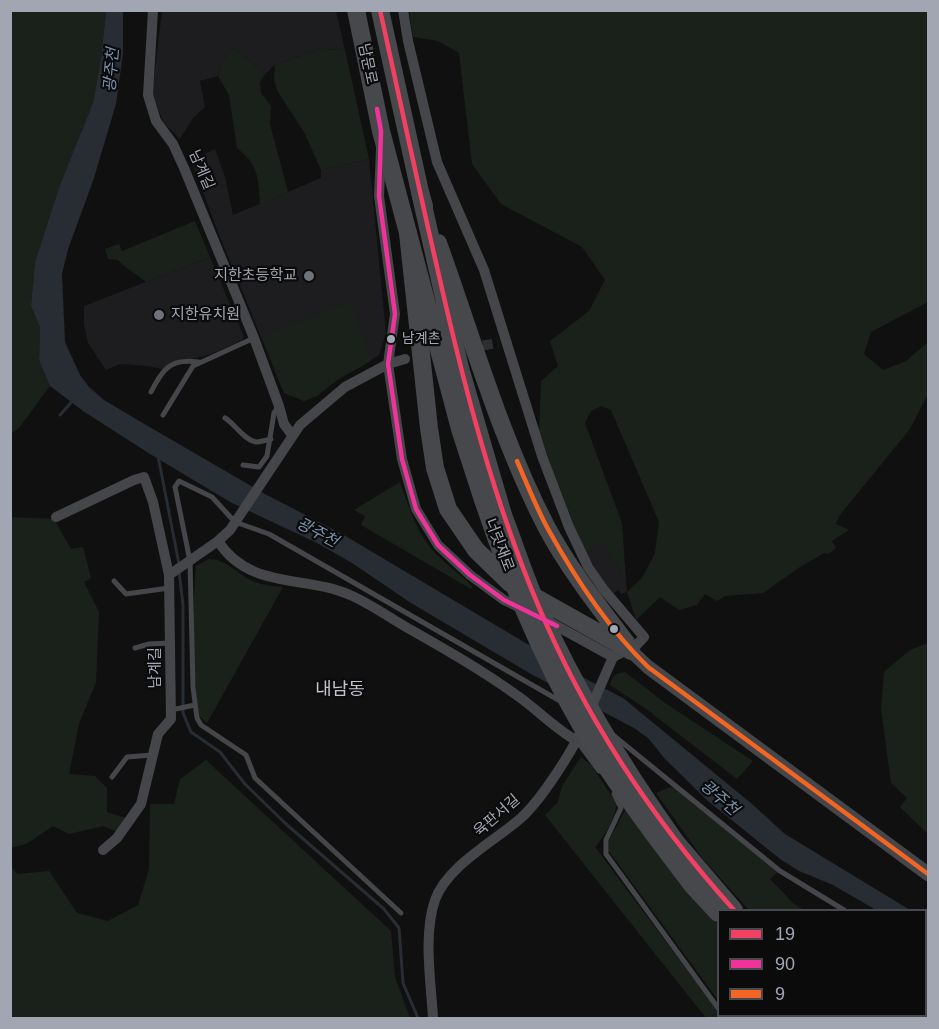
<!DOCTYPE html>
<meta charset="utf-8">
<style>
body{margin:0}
#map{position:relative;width:939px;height:1029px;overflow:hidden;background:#101011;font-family:Helvetica,sans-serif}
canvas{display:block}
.frame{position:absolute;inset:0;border:12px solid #a1a6b2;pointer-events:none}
.legend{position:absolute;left:717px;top:909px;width:210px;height:108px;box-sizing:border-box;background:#0b0b0c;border:2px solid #47494e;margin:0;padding:8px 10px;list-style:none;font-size:18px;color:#a1a6b2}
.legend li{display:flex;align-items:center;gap:12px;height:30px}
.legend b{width:30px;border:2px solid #47494e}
</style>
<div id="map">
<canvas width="939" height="1029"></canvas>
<div class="frame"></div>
<ul class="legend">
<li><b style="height:8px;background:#f24062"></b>19</li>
<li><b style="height:8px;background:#ef339a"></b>90</li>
<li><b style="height:8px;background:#f26522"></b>9</li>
</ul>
</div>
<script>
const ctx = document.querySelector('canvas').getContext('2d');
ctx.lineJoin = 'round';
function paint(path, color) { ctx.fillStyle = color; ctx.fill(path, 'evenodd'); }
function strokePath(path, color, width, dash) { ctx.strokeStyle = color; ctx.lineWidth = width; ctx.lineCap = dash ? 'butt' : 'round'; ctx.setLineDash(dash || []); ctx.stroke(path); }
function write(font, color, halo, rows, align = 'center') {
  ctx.font = font + ' Helvetica,"Noto Sans KR",sans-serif'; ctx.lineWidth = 4.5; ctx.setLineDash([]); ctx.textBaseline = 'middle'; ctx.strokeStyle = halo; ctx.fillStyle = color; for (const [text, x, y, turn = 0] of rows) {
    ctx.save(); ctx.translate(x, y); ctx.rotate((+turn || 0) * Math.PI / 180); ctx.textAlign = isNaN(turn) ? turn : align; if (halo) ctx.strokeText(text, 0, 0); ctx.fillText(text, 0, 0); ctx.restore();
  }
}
paint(new Path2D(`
 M162 11H336L345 50 320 49 275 65 265 74 234 47 222 61 218 76 200 81 205 107 193 118 180 139 164 123 152 97Z
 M215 149 225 177 233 215 321 178V170L369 159 386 333 379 355 337 380 317 396 304 401 284 393 218 232 191 160Z
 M210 257 244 337 242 340 212 354 191 359 162 369 148 366 120 364 106 370 88 343 84 325V306Z
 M604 541 626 581 627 592 621 594 619 590 612 594 584 552Z`), '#1d1d1f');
paint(new Path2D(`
 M11 11H106L101 59 93 103 61 183 35 262 31 306 40 327 39 360 50 386 19 428 11 434Z
 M409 11H928V302L871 332 864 354 883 370 906 361 928 342V394L910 429 839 516 836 524 849 530 832 541 836 548 829 554 824 553 800 567 763 593 725 596 717 601 705 594 697 605 679 610 660 597 636 620 627 592 642 578 655 553 659 522 611 410 601 406 591 411 585 423 622 523 626 581 604 542 584 552 539 434 541 381 558 366 550 341 589 311 605 280 582 247 501 204 472 164 459 53 438 41 413 37Z
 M234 47 265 74 260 82 261 93 271 106 270 124 288 192 260 204C257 176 260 167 237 148L229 95 218 76 222 61Z
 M320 49 345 50 369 159 321 170 304 132 278 92 274 80 275 65Z
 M195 221 210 257 146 282C136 273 126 269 118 260L108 259 105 249 119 244 122 251Z
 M350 302 371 361 337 380 317 396 304 401 284 393 262 337Z
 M400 482C409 507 417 534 436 554 448 566 461 575 472 586L471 589 361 525 365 516 354 510Z
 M10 517 54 519 71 549 83 547 91 578 84 582 99 612 96 682 79 724 69 774 95 776 107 788V812L126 818 117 832 103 826 69 834 53 826 26 844 11 848Z
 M209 559C225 559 236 572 250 580 261 585 271 586 283 587L207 723 199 716C192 667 192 615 196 566Z
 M928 643V834L900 807 907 798 891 783 881 708 884 672 910 650Z
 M625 672 665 703 753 761 737 779 646 709 610 685C613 675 615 673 625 672Z
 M581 757 591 765 617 804C614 821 606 834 595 847L723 1018H706L545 815 558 802 562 786Z
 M206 760 391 931 395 977 410 1018H11V867L18 874 49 871 77 913 108 921 138 905 149 869 150 804H174L180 779Z
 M673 786 778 872 770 879 794 904 804 910H749L703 859 656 793Z
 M628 805 718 925V1000L608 850 609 840Z`), '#1a211b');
paint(new Path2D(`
 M106 11H123V53L116 104 93 181 68 249 62 274 65 342 80 375 89 387 104 400 141 422 265 494 342 534 588 680 623 698 752 804 785 834 910 910H876L833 885 799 871 780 859 708 801 665 759 648 738 634 728 531 674 411 603 352 563 317 543 232 503 150 454 83 411 50 386 39 360 40 327 31 306 35 262 60 185 93 103 101 59Z`), '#272d33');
strokePath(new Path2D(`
 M60 415 75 398
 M158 456 179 564
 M179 571 183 605V713L191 732 220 752 245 784 286 824 384 909 399 928 403 983 418 1018`), '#272d33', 3);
strokePath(new Path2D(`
 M468 348 498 343`), '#2d2e31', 10, [10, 5]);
strokePath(new Path2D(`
 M151 392C162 370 170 358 198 362
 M163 415 193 366 254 338
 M225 418C235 424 244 440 256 442 260 442 267 440 271 439
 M243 465 259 467 267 456 274 413 278 407
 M114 581 126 594 169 588
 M135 648 149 644 170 643
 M171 710 195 705
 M613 735 780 871 844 910
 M577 741 599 771
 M112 777 127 757 152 755
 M614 794 621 808 606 840V854L718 1008
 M401 913 255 778 246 755 201 725 197 718 193 687 190 561 175 487 179 481 212 497 235 522 269 534 560 701
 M926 960 928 962
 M724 1016 726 1018
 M923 1016 926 1018`), '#454649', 5);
strokePath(new Path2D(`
 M153 10 148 95 156 121 173 144 184 168 254 338 279 406 284 424 292 435
 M403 10 408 41 437 162 484 270 542 456 569 527 588 567 604 590 644 637 631 651 623 652 613 657 590 710
 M381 149 379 196 395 314 388 364 402 459 416 509 438 545 470 575 504 600 525 610
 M56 517 134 480 144 477 153 502 169 575 171 719 158 734 141 804 117 838 103 850
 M218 541C249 590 306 575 350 595 369 603 387 616 406 627 443 648 480 669 515 694 537 709 554 728 577 741
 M169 575 218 541 230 530 300 425 345 387 388 364 405 359
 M544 619 613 657
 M433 1018C431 982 423 935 435 900 447 866 495 841 521 818 541 800 572 752 583 727`), '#454649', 10);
strokePath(new Path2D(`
 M631 651 648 667 928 874`), '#454649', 14);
strokePath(new Path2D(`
 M356 10 381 131 408 233 429 428 435 468 448 509 476 550 510 583 631 651
 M380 10 420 192 424 206
 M438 243C472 337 501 440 547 528 569 569 599 607 627 644`), '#47484b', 18);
strokePath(new Path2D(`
 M420 192 460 368 503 515
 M408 233 460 429 483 500
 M653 833 693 886 718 913
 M675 841 734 910
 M816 1016 818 1018
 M838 1016 842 1018`), '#47484b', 18);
strokePath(new Path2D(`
 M483 500C513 590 552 682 603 762 619 786 636 810 653 833
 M503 515C515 546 525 578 539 609 576 691 623 768 675 841`), '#47484b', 18);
strokePath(new Path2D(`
 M380 10C400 100 419 190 440 280 465 390 494 501 538 605 585 717 653 820 734 910`), '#f24062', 4.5);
strokePath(new Path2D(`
 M377 109 381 131 379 196 395 314 388 364 402 459 416 509 438 545 470 575 504 600 557 626`), '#ef339a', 4.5);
strokePath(new Path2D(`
 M517 461C527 484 536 507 548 529 574 576 610 630 648 667L928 874`), '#f26522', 4.5);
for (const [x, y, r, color] of [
 [309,276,6,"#6e727a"],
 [159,315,6,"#6e727a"],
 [391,339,5,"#a1a6b2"],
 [614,629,5,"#a1a6b2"]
]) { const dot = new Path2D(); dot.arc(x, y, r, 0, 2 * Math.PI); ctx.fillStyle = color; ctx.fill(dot); strokePath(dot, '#0b0b0c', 2); }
write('14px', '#a1a6b2', '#0b0b0c', [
 ["남계촌",402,339]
], 'left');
write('15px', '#a1a6b2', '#0b0b0c', [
 ["남문로",367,64,78],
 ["남계길",201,170,67],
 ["너릿재로",499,545,69],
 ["남계길",156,668,-90],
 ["육판서길",497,816,-41]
]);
write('15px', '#a1a6b2', '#0b0b0c', [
 ["지한초등학교",297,276],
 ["지한유치원",171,315,"left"]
], 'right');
write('italic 16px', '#7992ac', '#0b0b0c', [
 ["광주천",112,70,-85],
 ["광주천",317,533,28],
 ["광주천",719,798,41]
]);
write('18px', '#c2c5ce', '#0b0b0c', [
 ["내남동",340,690]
]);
</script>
